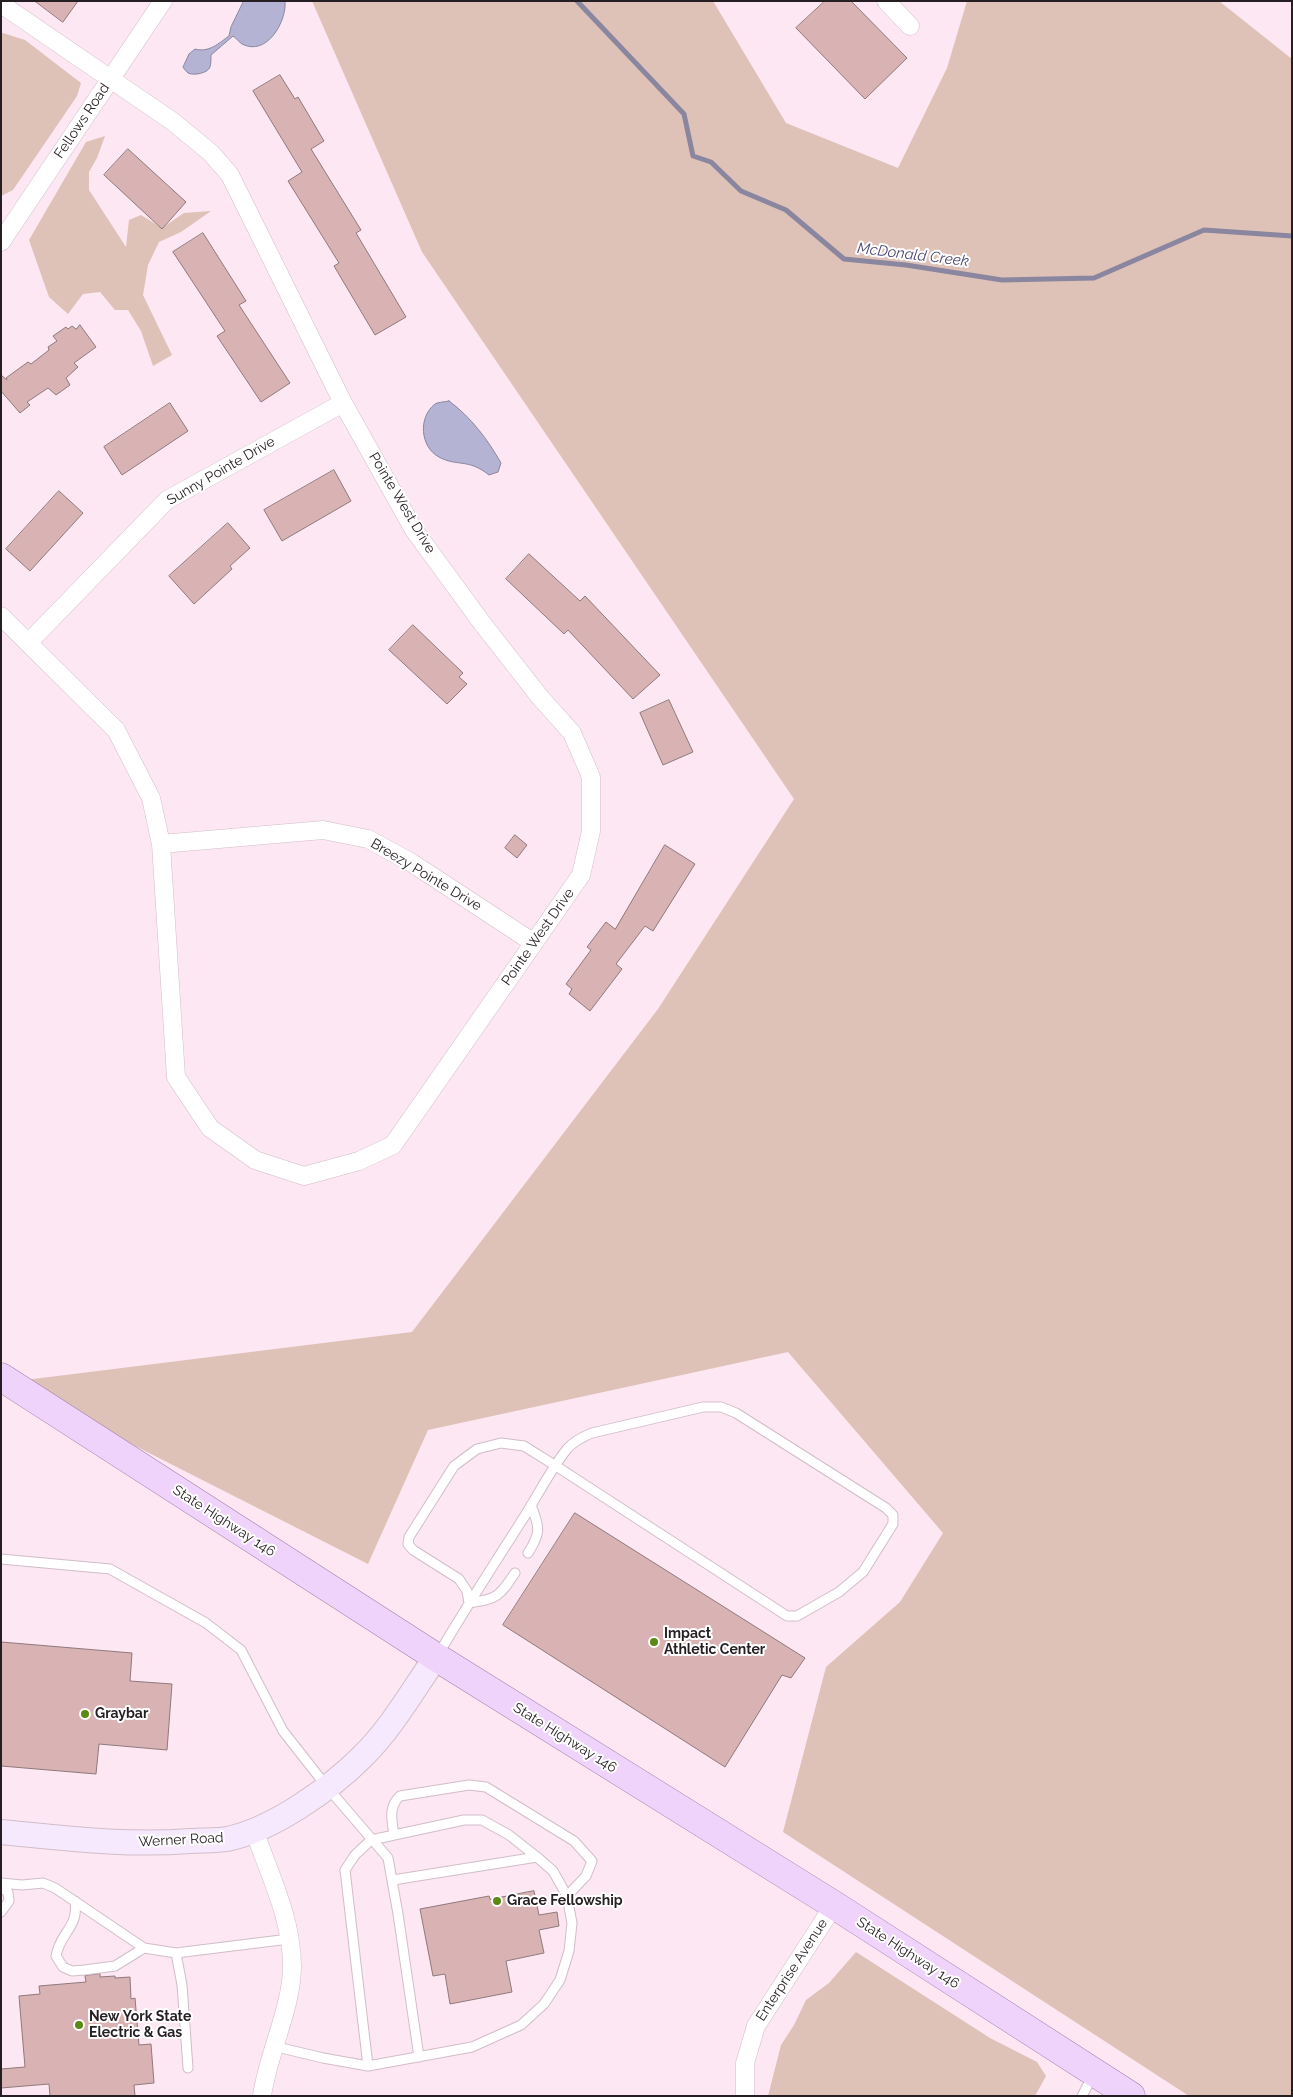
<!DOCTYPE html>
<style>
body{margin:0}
#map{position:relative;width:1293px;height:2097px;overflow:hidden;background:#fce7f2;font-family:Raleway,sans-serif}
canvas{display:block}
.frame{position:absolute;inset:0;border:2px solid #251e22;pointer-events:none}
</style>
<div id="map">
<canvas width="1293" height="2097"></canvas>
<div class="frame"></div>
</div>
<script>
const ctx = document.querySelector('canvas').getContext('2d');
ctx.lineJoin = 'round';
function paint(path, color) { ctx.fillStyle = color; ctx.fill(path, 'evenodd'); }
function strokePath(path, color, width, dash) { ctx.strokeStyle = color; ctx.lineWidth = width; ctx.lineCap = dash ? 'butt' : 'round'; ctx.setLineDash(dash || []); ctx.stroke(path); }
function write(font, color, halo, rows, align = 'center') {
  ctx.font = font + ' Raleway,sans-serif'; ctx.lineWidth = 4; ctx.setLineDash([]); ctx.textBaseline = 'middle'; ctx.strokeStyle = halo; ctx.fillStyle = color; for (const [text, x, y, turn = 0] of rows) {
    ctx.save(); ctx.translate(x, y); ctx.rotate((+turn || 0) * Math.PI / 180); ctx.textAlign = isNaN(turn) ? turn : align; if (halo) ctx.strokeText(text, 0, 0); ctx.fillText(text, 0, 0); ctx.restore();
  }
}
paint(new Path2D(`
 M312 1H713L786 123 898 168 947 68 967 1H1219L1292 59V2096H1189L783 1832 826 1667 900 1602 943 1533 788 1352 428 1430 368 1564 9 1382 412 1332 658 1009 794 799 422 252Z
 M3 33 25 40 81 83 77 96 13 190 1 196V34Z
 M105 136 97 158 89 172V190L126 247 129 220 141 215 162 228 184 213 211 211 181 232 159 242 148 265 143 295 172 355 153 366 141 331 128 310H115L100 292 83 294 68 314 49 297 29 240 86 142Z
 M856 1952 990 2038 1037 2062 1046 2076 1035 2096H768L781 2045 794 2025 806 2000 829 1983Z`), '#dec2b7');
const water = new Path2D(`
 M244 1H285C287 21 267 57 242 44 239 42 236 38 233 36L211 55C211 58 211 64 210 67 208 73 194 76 188 73 187 72 184 69 183 67L189 54 195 49C209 53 219 43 229 36L231 27Z
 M449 401C471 417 488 440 501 463L498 472 489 475C468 458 457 467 439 457 420 447 418 417 435 404 438 402 445 402 449 401Z`);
paint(water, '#b5b3d4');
strokePath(water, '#8a869f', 1);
strokePath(new Path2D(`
 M577 1 684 114 693 156 711 162 741 191 786 210 844 259 906 265 1002 280 1094 278 1204 230 1292 236`), '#8a869f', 5);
const building = new Path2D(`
 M35 1H78L63 22Z
 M825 1H851L907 58 865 99 796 28Z
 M280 75 295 99 298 97 324 141 311 149 361 230 356 233 406 317 375 335 334 266 339 263 288 181 302 172 253 91Z
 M128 149 186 202 162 229 104 175Z
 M203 233 246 301 239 305 290 383 261 402 217 336 225 331 173 252Z
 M80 325 96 347 74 363 78 367 66 378 70 385 56 395 48 388 27 402 30 405 20 413 1 391V375L7 380 6 378 28 362 31 364 49 350 48 347 57 341 53 336 66 327 68 329 72 326 76 329Z
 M170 403 188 431 122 475 104 447Z
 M334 470 351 501 282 541 264 510Z
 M59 491 83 513 30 571 6 549Z
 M228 523 250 548 230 566 232 569 194 604 169 576Z
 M529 554 580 601 585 596 660 675 633 699 568 630 564 634 506 579Z
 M413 625 463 673 459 677 467 684 447 704 389 650Z
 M669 700 693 752 663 765 640 713Z
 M515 835 527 845 517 858 505 848Z
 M665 845 695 864 653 931 645 926 616 964 622 969 590 1011 569 994 572 989 566 984 591 950 587 947 606 922 615 929Z
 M575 1513 805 1658 791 1678 782 1675 725 1767 503 1625Z
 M1 1642 132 1653 130 1681 172 1684 167 1750 99 1744 96 1774 1 1766Z
 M534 1891 539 1915 557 1912 559 1926 539 1930 544 1953 506 1961 512 1992 450 2004 445 1974 433 1976 420 1909 489 1896 490 1899Z
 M100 1974V1977L115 1976V1978L130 1977 131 1999 135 1998 139 2045 151 2044 154 2083 134 2085 135 2096H50L49 2084 1 2088V2069L25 2067 19 1996 40 1994 39 1986 86 1982 85 1976Z`);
paint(building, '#d9b2b4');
strokePath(building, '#8e797b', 1);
const lane = new Path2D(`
 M528 1553C541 1533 540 1528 531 1505
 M1 1559 110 1569 206 1623 241 1650 283 1731 327 1787 388 1858 398 1914 419 2057
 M438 1655C466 1607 496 1561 526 1514 539 1493 551 1469 567 1449 574 1441 582 1437 592 1433L703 1407H721L736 1413 886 1508 893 1515V1524L863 1572 839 1592 797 1616H787L556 1466 524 1446 501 1443 477 1449 454 1466 409 1537 408 1544 413 1550 459 1579 467 1591 469 1603C497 1599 499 1597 515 1573
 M394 1835C392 1820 388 1807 400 1796L469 1785 486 1787 574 1841 592 1861 586 1876 567 1896
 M393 1880 537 1857
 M1 1883 22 1885 43 1883 55 1888 144 1948 176 1953 289 1939
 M1 1888 8 1892 9 1901 1 1912
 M75 1901C79 1928 60 1932 56 1956L63 1967 72 1971 85 1970 115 1966 144 1948
 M176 1953 182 1985 188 2068
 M273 2046 323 2058 368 2066 472 2047 521 2025 544 2004 560 1980 569 1951 572 1923 567 1896 553 1871 537 1857 509 1835 482 1820H464L371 1840 355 1855 345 1870 368 2066
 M1082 2096 1093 2075`);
const street = new Path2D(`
 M886 1 910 26
 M1 4 172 121 211 153 230 175 343 403 414 530 482 623 539 696 572 733 591 777V831L581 875 393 1145 359 1161 304 1176 255 1160 210 1128 176 1077 161 844 151 798 116 730 1 616
 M1 242 163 1
 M28 643 167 500 343 403
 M161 844 323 830 368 839 412 863 534 943
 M254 1830C269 1873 292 1919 292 1966 292 2008 268 2053 262 2096
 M745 2096V2063L756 2026 834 1905`);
const secondary = new Path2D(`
 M1 1832C64 1838 127 1846 190 1841 202 1840 215 1841 227 1839 272 1830 330 1789 362 1757 391 1729 413 1690 436 1657`);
const primary = new Path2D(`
 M1 1377 436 1657 834 1905 1131 2096`);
strokePath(lane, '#d1bdc8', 11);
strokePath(street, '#d1bdc8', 19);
strokePath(secondary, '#d1bdc8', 26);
strokePath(primary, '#a180ad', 29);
strokePath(lane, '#fff', 9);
strokePath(street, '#fff', 18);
strokePath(secondary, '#f7e9fd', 24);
strokePath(primary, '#efd3fb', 28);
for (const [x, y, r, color] of [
 [654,1642,5,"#5c8816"],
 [85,1714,5,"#5c8816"],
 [497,1901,5,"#5c8816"],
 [79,2025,5,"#5c8816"]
]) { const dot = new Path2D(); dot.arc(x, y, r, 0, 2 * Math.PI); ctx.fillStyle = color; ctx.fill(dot); strokePath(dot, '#fff', 2); }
write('14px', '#251e22', '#fff', [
 ["Fellows Road",82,121,-56],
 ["Sunny Pointe Drive",221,471,-30],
 ["Pointe West Drive",402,503,59],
 ["Breezy Pointe Drive",426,875,31],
 ["Pointe West Drive",538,937,-55],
 ["State Highway 146",224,1521,33],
 ["State Highway 146",565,1738,32],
 ["Werner Road",181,1840,-3],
 ["State Highway 146",908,1953,33],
 ["Enterprise Avenue",792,1970,-57]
]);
write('bold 14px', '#251e22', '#fff', [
 ["Impact",664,1634],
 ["Athletic Center",664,1650],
 ["Graybar",95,1714],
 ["Grace Fellowship",507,1901],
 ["New York State",89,2017],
 ["Electric & Gas",89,2033]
], 'left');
write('italic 15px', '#4a4573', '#fff', [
 ["McDonald Creek",913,255,7]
]);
</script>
